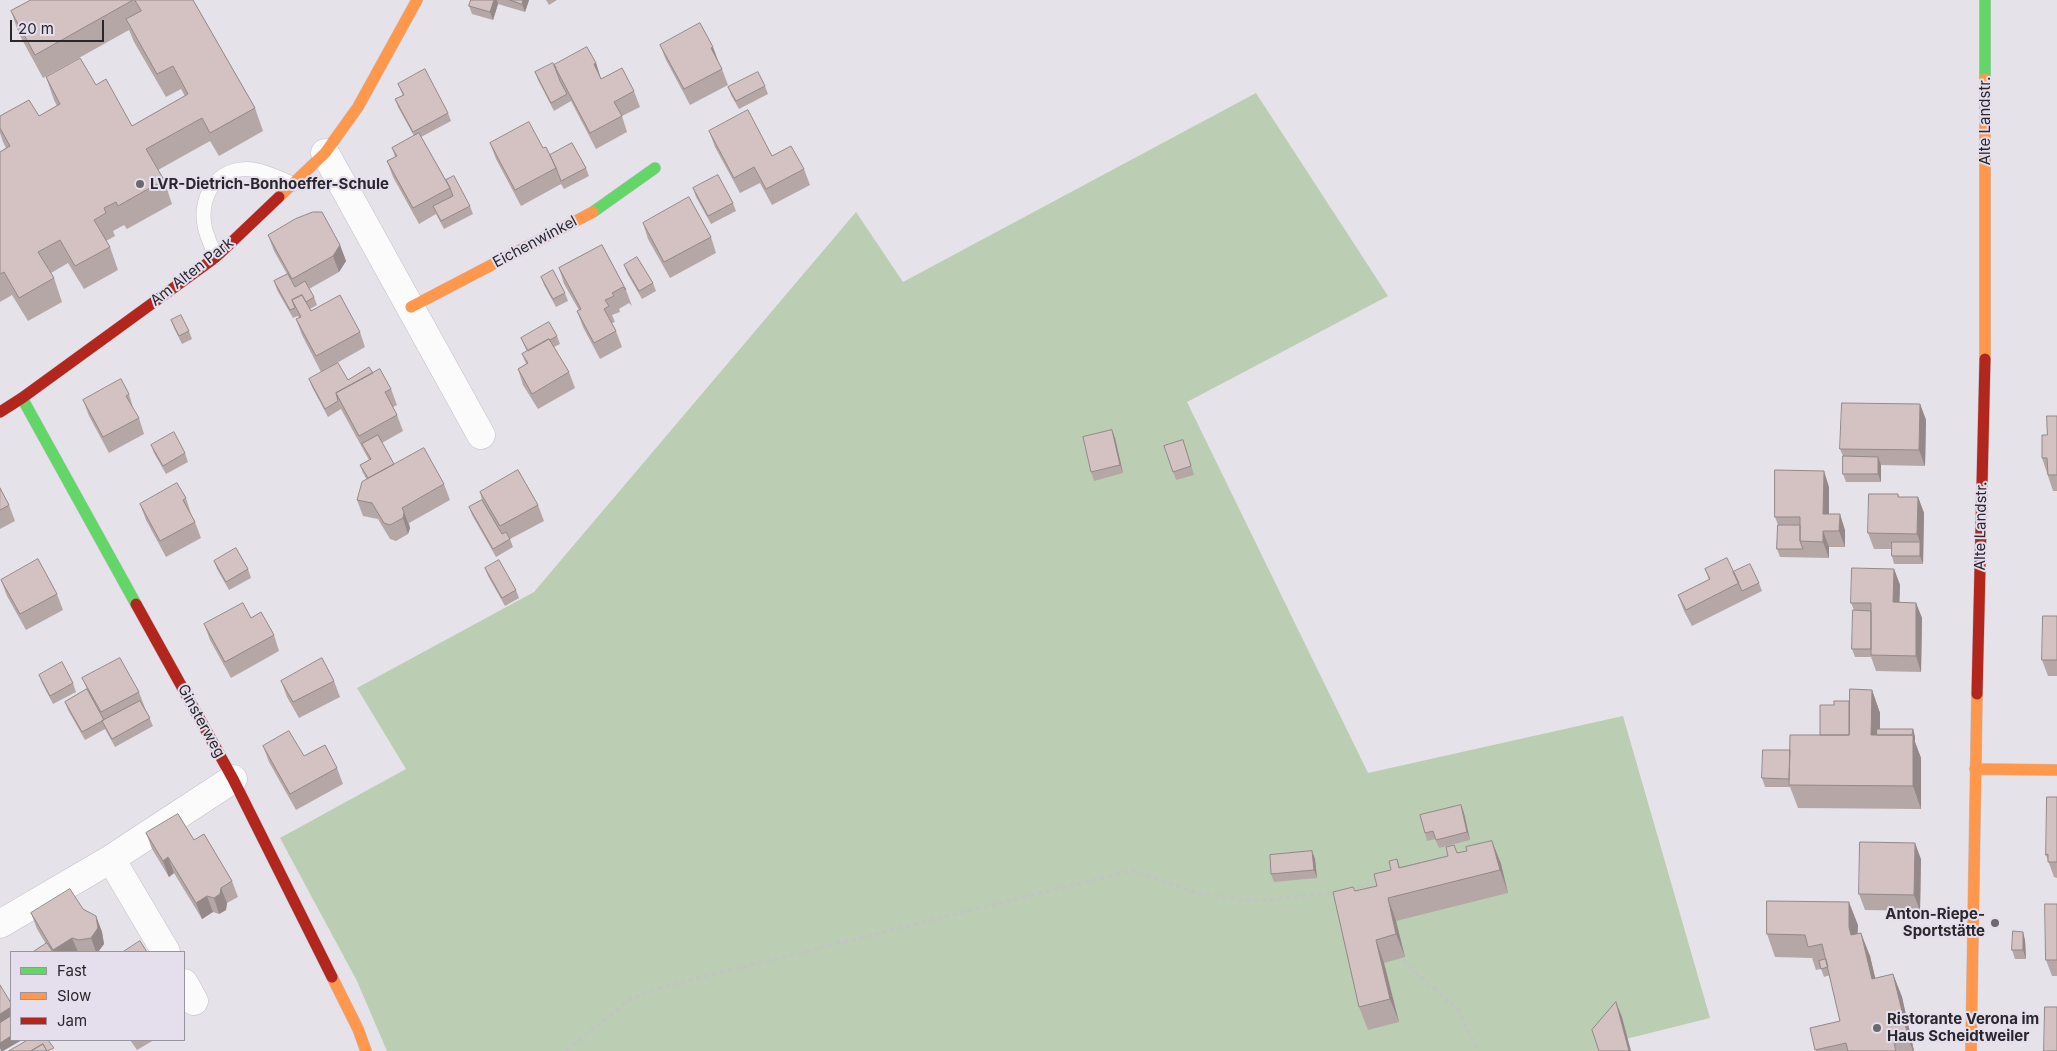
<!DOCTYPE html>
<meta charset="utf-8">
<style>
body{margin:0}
#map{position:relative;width:2057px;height:1051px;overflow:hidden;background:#e5e2ea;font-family:Inter,sans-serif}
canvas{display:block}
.legend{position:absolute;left:10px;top:951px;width:175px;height:90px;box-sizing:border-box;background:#e4deed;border:1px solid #9995a0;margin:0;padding:6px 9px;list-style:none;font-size:15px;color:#29272c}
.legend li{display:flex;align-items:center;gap:10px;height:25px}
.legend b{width:25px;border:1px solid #9995a0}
.scale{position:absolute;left:10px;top:20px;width:94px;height:22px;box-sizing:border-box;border:2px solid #29272c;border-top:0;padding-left:6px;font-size:15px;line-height:18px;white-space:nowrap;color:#29272c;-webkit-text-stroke:4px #e4deed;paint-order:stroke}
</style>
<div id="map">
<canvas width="2057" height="1051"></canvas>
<ul class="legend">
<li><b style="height:6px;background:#63d668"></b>Fast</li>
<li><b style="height:6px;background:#ff974d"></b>Slow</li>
<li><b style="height:6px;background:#b3261e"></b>Jam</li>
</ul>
<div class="scale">20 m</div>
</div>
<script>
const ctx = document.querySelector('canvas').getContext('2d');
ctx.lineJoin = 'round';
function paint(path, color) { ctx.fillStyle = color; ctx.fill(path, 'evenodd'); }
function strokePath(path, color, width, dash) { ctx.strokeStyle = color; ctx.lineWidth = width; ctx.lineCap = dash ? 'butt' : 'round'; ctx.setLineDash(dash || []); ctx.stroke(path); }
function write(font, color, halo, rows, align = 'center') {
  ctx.font = font + ' Inter,sans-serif'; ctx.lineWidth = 4; ctx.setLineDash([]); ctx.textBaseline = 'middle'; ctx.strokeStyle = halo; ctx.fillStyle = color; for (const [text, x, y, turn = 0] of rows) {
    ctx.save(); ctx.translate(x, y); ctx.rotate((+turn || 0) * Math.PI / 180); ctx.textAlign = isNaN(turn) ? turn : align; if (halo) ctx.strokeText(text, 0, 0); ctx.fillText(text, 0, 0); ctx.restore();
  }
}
paint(new Path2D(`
 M1256 93 1388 296 1187 402 1368 773 1623 716 1710 1018 1598 1046 1599 1051H387L357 981 280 838 406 769 357 688 534 592 856 212 903 282Z`), '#bbcdb2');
const lane = new Path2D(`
 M216 257C212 247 207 237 205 228 197 192 223 161 260 171 271 174 282 179 293 184`);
const street = new Path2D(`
 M325 153 481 435
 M111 859 166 952
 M0 924 111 859 233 779
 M184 983 194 1001`);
const fast = new Path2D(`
 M1985 0V79
 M593 212 655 168
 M22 398 136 604`);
const slow = new Path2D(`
 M279 197 325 153 358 107 417 0
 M411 307 593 212
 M1985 359V79
 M1975 769 2057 770
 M332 977 358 1029 366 1051
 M1971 1051 1977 694`);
const jam = new Path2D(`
 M0 412 22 398 216 257 279 197
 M136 604 233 779 332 977
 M1977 694 1985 359`);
strokePath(lane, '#c2c0c6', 15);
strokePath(street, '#c2c0c6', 29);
strokePath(fast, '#c2c0c6', 12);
strokePath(slow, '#c2c0c6', 12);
strokePath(jam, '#c2c0c6', 12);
strokePath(new Path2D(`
 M1351 891 1379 878
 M1401 954 1402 960 1459 1011 1478 1051
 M566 1051 629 1000 673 984 1134 870 1200 894 1259 901 1337 892`), '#c3c2c5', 3, [4, 4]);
strokePath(lane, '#fbfbfc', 14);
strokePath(street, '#fbfbfc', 28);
strokePath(fast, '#63d668', 11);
strokePath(slow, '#ff974d', 11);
strokePath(jam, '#b3261e', 11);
paint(new Path2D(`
 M31 0H193L255 108 263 131 219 156 210 141 158 170 164 180 172 204 127 229 124 225 113 231 115 236 106 241 110 247 118 270 84 289 68 263 51 273 54 278 62 302 28 321 12 295 0 302V152L6 148 3 142 0 133V116H39L57 106 54 100 46 77 96 85 132 126 185 96 181 89 166 97 134 42 129 30 43 78 19 34 11 11Z
 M471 0H529L525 12 498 4 493 20 472 14 469 6Z
 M546 0H557L549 5Z
 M660 45 719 63 722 69 728 85 690 105 666 60Z
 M596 63 601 79 634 91 640 107 622 116 627 132 596 149 571 101 554 111 538 80 535 72 554 65Z
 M398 84 448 113 451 121 421 137 446 180 470 206 473 214 444 229 436 214 419 224 393 177 387 161 395 157 392 148 414 136 398 107 395 99 403 96Z
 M765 86 768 94 739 109 731 95 728 87Z
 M709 131 804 169 810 185 772 205 760 183 740 193 715 147Z
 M490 143 543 148 550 155 586 168 589 176 564 189 561 184 521 206 496 159Z
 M693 188 733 203 736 211 711 224 696 197Z
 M643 223 711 237 716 253 670 278 648 239Z
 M268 235 340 245 346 261 339 272 309 289 314 297 317 305 310 309 311 311 360 332 365 347 321 372 302 335 296 319 299 318 298 316 293 318 277 290 274 281 287 274 274 251Z
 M602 245 626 290 632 306 629 303 619 309 620 312 612 315 615 322 612 323 616 331 622 347 600 359 583 327 577 311 579 310 564 284 559 268Z
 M624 265 653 283 656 291 642 299 627 273Z
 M541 277 565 293 568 301 556 307 544 285Z
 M171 320 189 331 192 339 182 344 174 328Z
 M557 336 560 344 554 347 569 372 575 388 538 409 523 385 518 369 526 364 522 354 527 352 521 338Z
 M373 373 391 389 397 405 393 407 397 415 403 431 382 443 394 465 444 484 450 500 409 523 410 528 408 534 396 541 390 539 378 519 363 516 357 500 367 480 363 473 360 465 369 460 341 409 328 417 312 387 309 379 348 380Z
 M129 394 134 411 139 418 144 434 109 453 89 416 83 400Z
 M1920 404 1926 420 1925 466 1881 465V482H1846L1843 474V456L1840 449Z
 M2057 416V491H2053L2042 458 2047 435Z
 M1115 438 1123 473 1094 481 1091 472Z
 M151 445 185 453 188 462 166 474 154 453Z
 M1164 446 1186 448 1194 475 1176 480Z
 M1829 487V514L1845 530V547H1829V558L1780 557 1777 549 1778 525 1775 517Z
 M0 488 9 505 15 521 0 529Z
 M480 492 538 505 544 521 510 539 513 547 496 557 472 515 469 507 482 500Z
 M1898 494 1899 497H1918L1924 513 1923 564H1894L1892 556V549H1874L1868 533Z
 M186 498 191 514 195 522 201 538 166 557 146 520 140 504Z
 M214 561 248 569 251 578 229 590 217 569Z
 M485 568 516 590 519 598 505 606 488 576Z
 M1705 569 1733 572 1759 583 1762 591 1692 626 1684 611 1678 595 1709 580Z
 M1894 569 1900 585 1899 602 1916 603 1922 618 1921 672 1876 671 1871 657H1855L1852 649 1854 610 1851 603Z
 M1 580 57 594 63 610 26 630 7 596Z
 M2057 616V676H2048L2042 660Z
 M251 618 274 635 279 651 231 678 210 640 204 624Z
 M39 675 73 683 76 692 53 704 42 683Z
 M82 678 139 692 145 708 153 726 115 747 105 729 85 740 68 710 65 702 87 689Z
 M281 681H334L340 697 299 718 287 697Z
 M1872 690 1880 713V729H1913L1915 737V742L1921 758V809L1798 808 1790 787H1765L1762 778 1790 750 1820 735 1834 705 1849 701Z
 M263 746 304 756 337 768 343 784 296 810 269 762Z
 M2057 797V878L2054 877 2046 855Z
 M1461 805 1464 813 1470 840 1439 848 1435 839 1427 841 1425 833Z
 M146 833 194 840 232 881 238 897 227 903 226 910 219 914 213 912 202 919 174 873 169 877 152 849Z
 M1492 841 1501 864 1508 893 1396 921 1405 957 1384 963 1399 1022 1368 1030 1359 1007 1355 891 1377 886 1391 870 1397 859 1400 867 1448 856 1454 845 1457 853 1467 851Z
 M1312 851 1315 859 1317 878 1274 882 1271 874Z
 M1921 859 1920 911 1865 910 1859 894Z
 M2057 904V976H2052L2046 960Z
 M83 909 96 916 102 932 104 944 98 952H33L46 944 37 929 31 913Z
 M1858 925 1857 934 1870 956 1875 978 1893 974 1902 997 1914 1051H1816L1810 1028 1840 1021 1830 975 1824 977 1821 969 1816 970 1812 958 1775 957 1767 934Z
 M2025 940 2026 959H2015L2012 950Z
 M130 1040H154L137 1050Z`), '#b6a7a7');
paint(new Path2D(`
 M494 0H497L498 4 493 20 490 12Z
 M523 0H529L525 12 522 4Z
 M713 47 719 63 711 48Z
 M596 63 601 79 594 64Z
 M340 245 346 261 339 272 333 256Z
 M1920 404 1926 420 1925 466 1919 450Z
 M1112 430 1115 438 1123 473 1120 465Z
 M1878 457 1881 465V482L1878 474Z
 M1824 471 1829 487V530L1823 514Z
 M1918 497 1924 513 1923 564 1920 556V542L1917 534Z
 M404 512 410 528 408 534 403 518Z
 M1840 514 1845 530V547L1839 531Z
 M1823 531 1829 547V558L1823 542Z
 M1894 569 1900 585 1899 618 1893 602Z
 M1916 603 1922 618 1921 672 1916 656Z
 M1872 690 1880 713V750L1871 735Z
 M1913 729 1915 737V742L1921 758V809L1913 786Z
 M1461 805 1464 813 1470 840 1467 832Z
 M1492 841 1501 864 1508 893 1500 870Z
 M1915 843 1921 859 1920 911 1914 895Z
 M1312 851 1315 859 1317 878 1314 870Z
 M168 857 174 873 169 877 163 861Z
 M221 888 227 903 226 910 219 914 214 898Z
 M207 896 213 912 202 919 196 903Z
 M1388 898 1396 921 1405 957 1396 934Z
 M1849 902 1858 925 1857 951 1851 935 1849 927Z
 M96 916 102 932 104 944 98 952H96L91 938Z
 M2023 932 2025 940 2026 959 2023 950Z
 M1861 933 1870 956 1881 1002 1872 979Z
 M72 938 78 952H54L53 950Z
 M1376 940 1384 963 1399 1022 1390 999Z
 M1893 974 1902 997 1914 1051H1913L1909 1040Z
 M1616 1002 1622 1017 1631 1051H1629Z
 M11 1007V1027L0 1034V1014Z
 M11 1036V1040H22L3 1051H1L0 1048V1043Z`), '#948888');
const building = new Path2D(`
 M31 0H133L35 55 11 11Z
 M135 0H193L255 108 210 133 202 118 146 149 164 180 118 206 116 202 104 208 106 213 94 220 110 247 75 266 60 240 38 252 54 278 19 298 4 272 0 274V152L10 146 0 128V116L29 100 39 116 60 104 46 77 80 58 96 85 106 79 132 126 188 94 173 66 157 74 126 19 141 11Z
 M471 0H494L490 12 469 6Z
 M510 0H523L522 4Z
 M700 23 713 47 711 48 722 69 684 89 660 45Z
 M587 47 596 63 594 64 601 79 622 68 634 91 614 102 622 116 590 133 554 65Z
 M553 63 556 68 554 65 560 81 567 94 551 103 535 72Z
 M425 69 448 113 413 132 395 99 404 95 398 84Z
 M758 72 765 86 736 101 728 87Z
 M748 110 772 156 791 146 804 169 766 189 754 167 734 178 709 131Z
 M529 122 543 148 546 147 556 168 515 190 490 143Z
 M419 133 450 188 413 208 387 161 397 156 392 148Z
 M572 143 586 168 561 181 556 168 550 155Z
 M718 175 733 203 708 216 693 188Z
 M454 176 470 206 441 221 433 206 453 196 450 188 446 180Z
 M689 197 711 237 664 262 643 223Z
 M313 212H322L340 245 333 256 292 279 268 235 295 219Z
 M602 245 626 290 623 287 612 293 614 296 605 300 609 306 604 309 616 331 594 343 577 311 581 309 559 268Z
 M637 257 653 283 639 291 624 265Z
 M553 270 565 293 553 299 541 277Z
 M288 274 295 287 305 281 314 297 306 302 302 295 292 300 295 308 290 310 274 281Z
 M302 295 311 311 340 295 360 332 316 356 296 319 301 317 292 300Z
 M181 315 189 331 179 336 171 320Z
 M549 322 557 336 550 340 549 339 528 351 521 338Z
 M549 339 569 372 532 394 518 369 528 363 522 354Z
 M338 363 348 380 369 367 373 373 336 393 338 401 325 409 309 379Z
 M380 369 391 389 385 392 397 415 359 436 336 393Z
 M121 379 129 394 126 396 139 418 103 437 83 400Z
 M1842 403 1920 404 1919 450 1840 449Z
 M2047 416H2057V475H2048L2047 458H2042V435H2047Z
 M1112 430 1120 465 1091 472 1083 437Z
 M174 432 185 453 163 466 151 445Z
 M378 435 394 464 368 478 360 465 371 459 362 444Z
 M1183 440 1191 466 1173 472 1164 446Z
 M424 448 444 484 402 508 404 512 403 518 390 525 384 523 372 503 357 500 362 482Z
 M1843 456 1878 457V474H1843Z
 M518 470 538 505 500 526 480 492Z
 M1775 470 1824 471 1823 514H1840L1839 531H1823V542L1800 541V517H1775Z
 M177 483 186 498 183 500 195 522 160 541 140 504Z
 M0 488 9 505 0 510Z
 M1869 494H1898V497H1918L1917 534 1868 533Z
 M482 500 502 534 506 532 510 539 493 549 469 507Z
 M1778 525H1800V541L1803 549H1777Z
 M1892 542H1920V556H1892Z
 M236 548 248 569 226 582 214 561Z
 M1727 558 1739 583 1686 610 1678 595 1710 579 1705 569Z
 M38 559 57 594 20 614 1 580Z
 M499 560 516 590 502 598 485 568Z
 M1750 564 1759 583 1742 591 1733 572Z
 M1852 568 1894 569 1893 602 1916 603V656L1871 655V603H1851Z
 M243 603 251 618 261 612 274 635 225 662 204 624Z
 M1853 610 1871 611V649H1852Z
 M2043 616H2057V660H2042Z
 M120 658 139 692 101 712 82 678Z
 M322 658 334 681 293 702 281 681Z
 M62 662 73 683 50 696 39 675Z
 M87 689 104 720 82 732 65 702Z
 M1850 689 1872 690 1871 735H1913V786L1789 785 1790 735H1849Z
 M140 701 150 718 112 739 102 721Z
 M1834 701H1849V735H1820V705H1834Z
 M1877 729H1913L1912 735H1877Z
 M289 731 304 756 325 745 337 768 290 794 263 746Z
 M1763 750H1790L1789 779 1762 778Z
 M2047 797H2057V862H2048V854L2046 855Z
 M1461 805 1467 832 1436 840 1433 831 1425 833 1420 815Z
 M178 814 194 840 204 834 232 881 221 888 220 894 214 898 207 896 196 903 168 857 163 861 146 833Z
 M1492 841 1500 870 1388 898 1396 934 1376 940 1390 999 1359 1007 1333 892 1353 887 1355 891 1377 886 1374 874 1391 870 1389 861 1397 859 1399 868 1448 856 1446 847 1454 845 1457 853 1467 851 1466 847Z
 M1860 842 1915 843 1914 895 1859 894Z
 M1312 851 1314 870 1271 874 1270 855Z
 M70 889 83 909 96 916 98 928 91 938 79 940 72 938 53 950 31 913Z
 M1767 901 1849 902V927L1851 935 1861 933 1872 979 1893 974 1909 1040 1894 1043 1896 1051H1848L1846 1043 1815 1050 1810 1028 1840 1021 1822 944 1808 947 1805 935 1767 934Z
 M2045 904H2057V960H2046Z
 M2013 931 2023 932V950H2012Z
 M140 941 147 952H123Z
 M47 943 53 952H33Z
 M1826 959 1828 967 1821 969 1819 961Z
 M0 985 11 1003V1007L0 1014Z
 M1616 1002 1629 1051H1599L1592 1030Z
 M2045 1007H2057V1051H2044Z
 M11 1016V1036L0 1043V1023Z
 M28 1040H48L54 1048 47 1051 43 1044 31 1051H9Z
 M43 1044 47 1051H31Z`);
paint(building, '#d4c2c2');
strokePath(building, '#948888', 1);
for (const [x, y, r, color] of [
 [140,184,5,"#6b686e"],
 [1995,923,5,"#6b686e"],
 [1877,1028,5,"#6b686e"]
]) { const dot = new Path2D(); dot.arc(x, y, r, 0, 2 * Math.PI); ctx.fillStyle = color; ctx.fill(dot); strokePath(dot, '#e4deed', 2); }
write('15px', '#29272c', '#e4deed', [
 ["Alte Landstr.",1985,121,-90],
 ["Eichenwinkel",535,242,-28],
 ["Am Alten Park",192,272,-38],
 ["Alte Landstr.",1981,526,-89],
 ["Ginsterweg",201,721,61]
]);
write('bold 15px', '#29272c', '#e4deed', [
 ["LVR-Dietrich-Bonhoeffer-Schule",150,184],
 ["Anton-Riepe-",1985,914,"right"],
 ["Sportstätte",1985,931,"right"],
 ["Ristorante Verona im",1887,1019],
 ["Haus Scheidtweiler",1887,1036]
], 'left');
</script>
